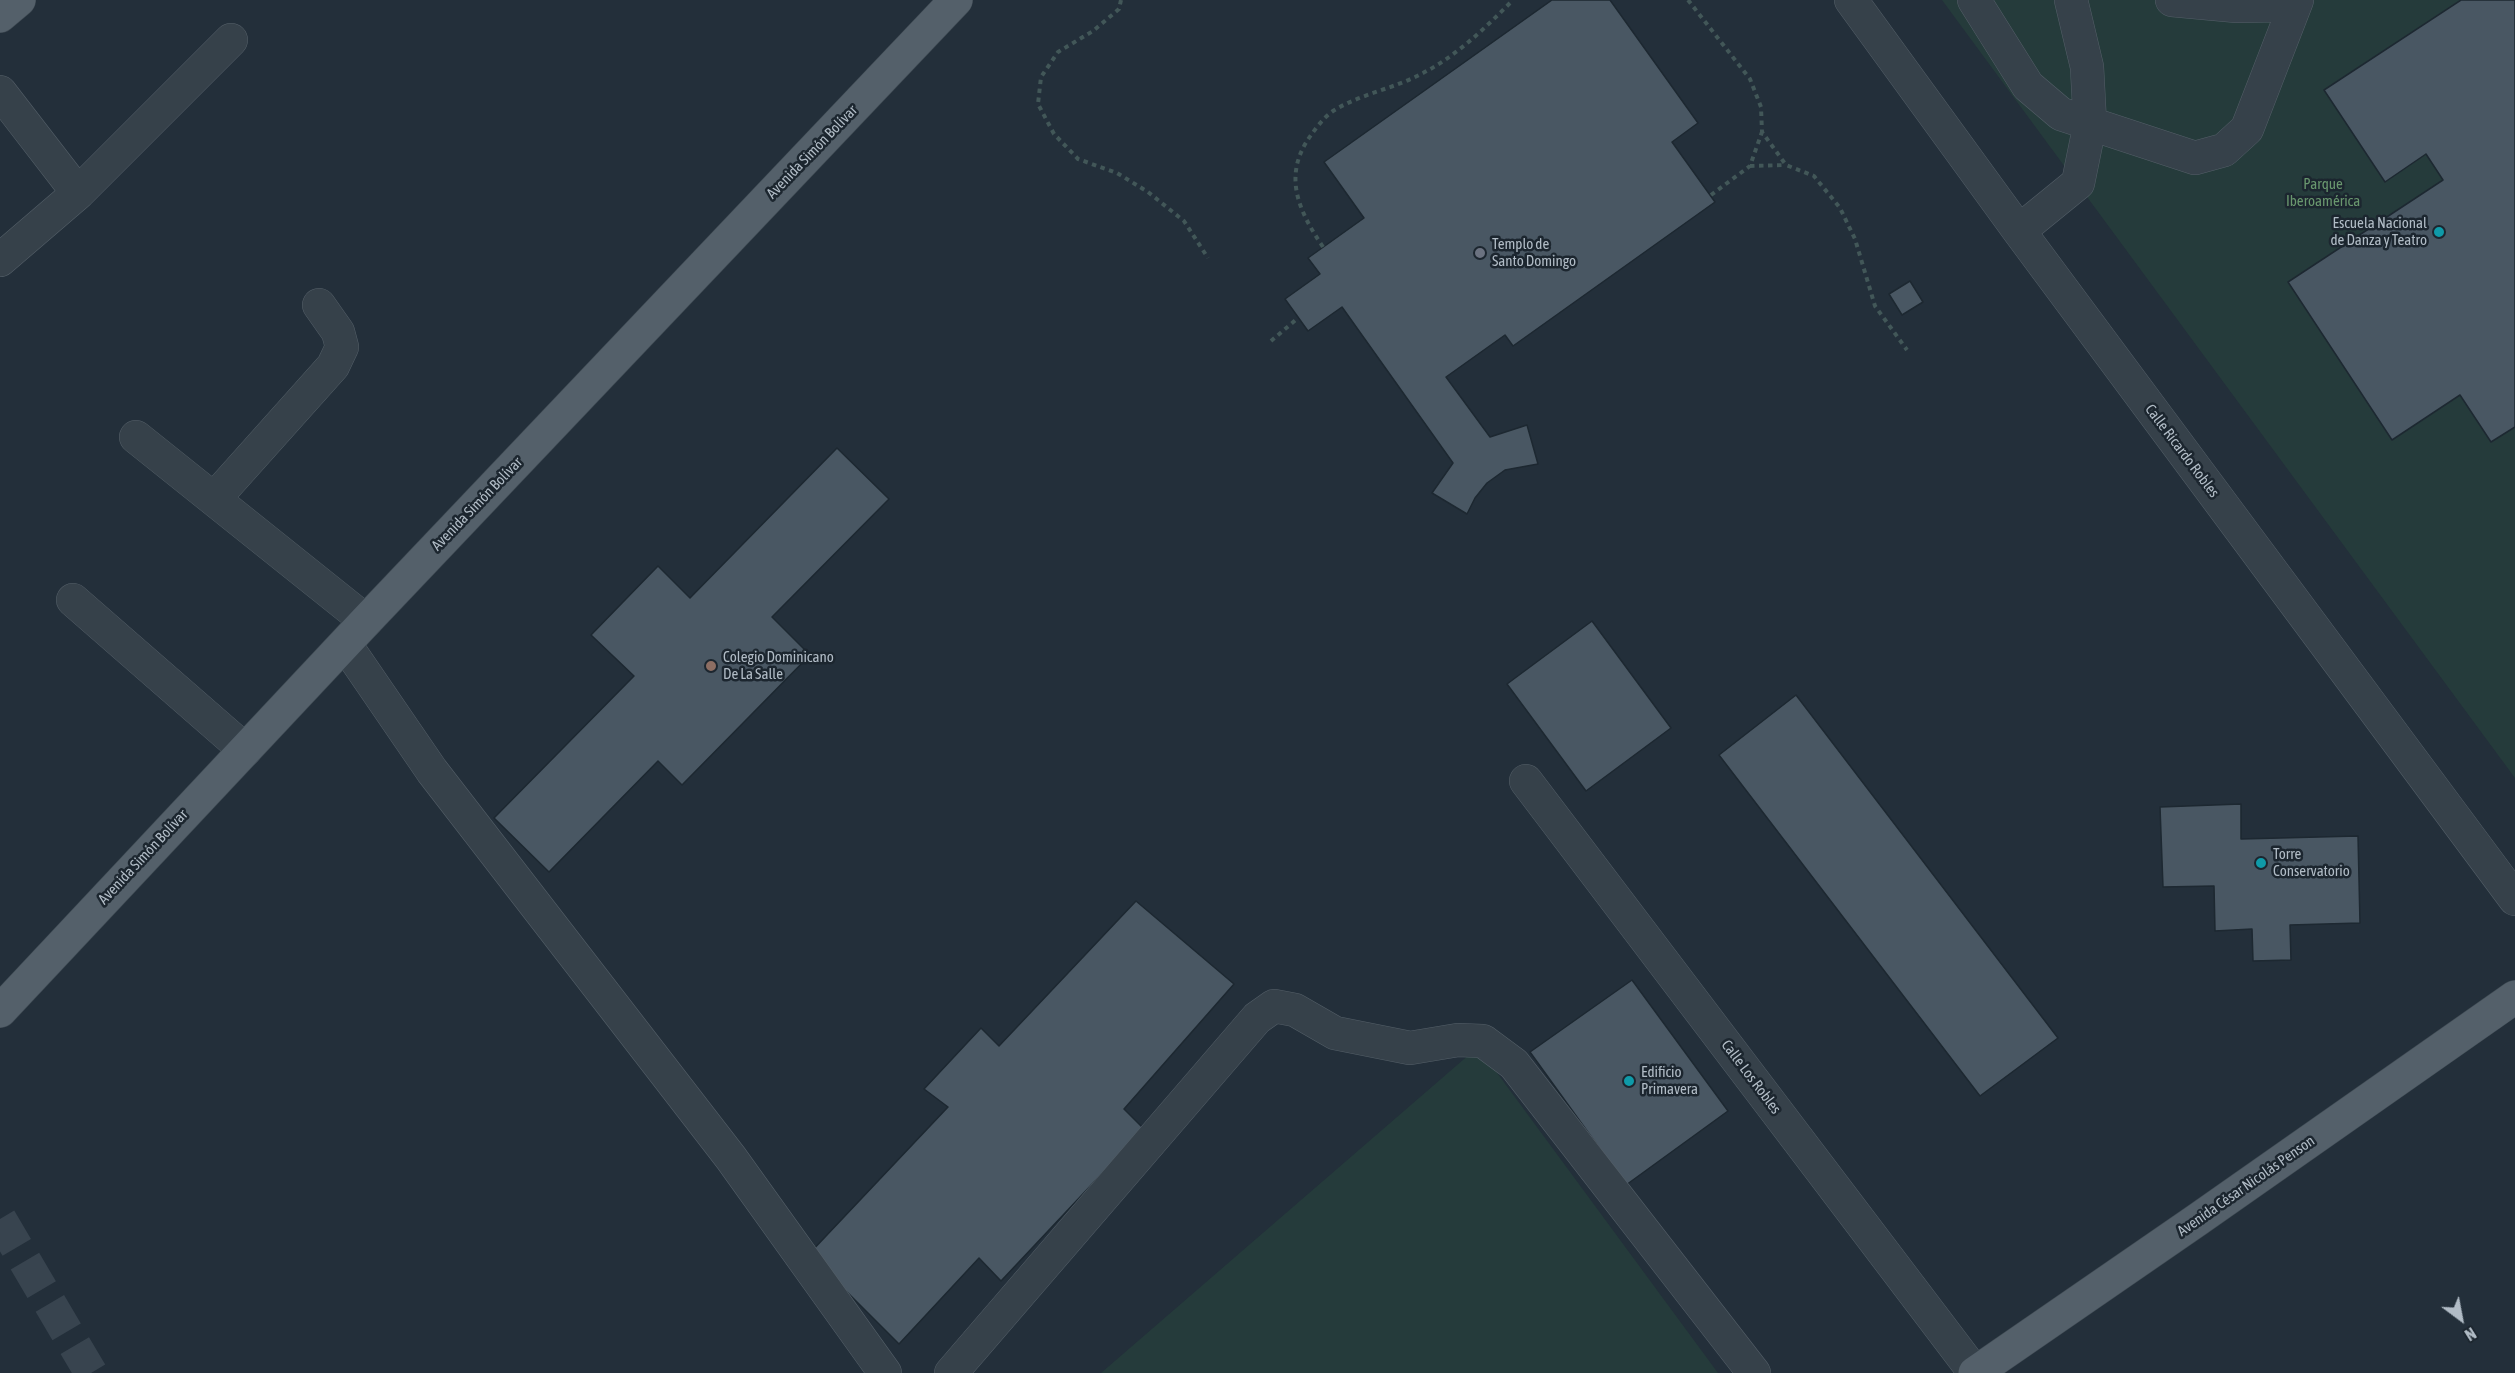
<!DOCTYPE html>
<meta charset="utf-8">
<style>
body{margin:0}
#map{position:relative;width:2515px;height:1373px;overflow:hidden;background:#232f3a;font-family:"Asap Condensed",sans-serif}
canvas{display:block}
.north{position:absolute;left:2431px;top:1289px;width:60px;height:60px;-webkit-text-stroke:4px #1c262f;paint-order:stroke;rotate:148deg;font-size:16px;font-weight:700;line-height:24px;text-align:center;color:#b1bcc6}
.north::after{content:'';display:block;margin:auto;width:21px;height:27px;background:#b1bcc6;clip-path:polygon(50% 0,100% 100%,50% 72%,0 100%)}
</style>
<div id="map">
<canvas width="2515" height="1373"></canvas>
<div class="north">N</div>
</div>
<script>
const ctx = document.querySelector('canvas').getContext('2d');
ctx.lineJoin = 'round';
function paint(path, color) { ctx.fillStyle = color; ctx.fill(path, 'evenodd'); }
function strokePath(path, color, width, dash) { ctx.strokeStyle = color; ctx.lineWidth = width; ctx.lineCap = dash ? 'butt' : 'round'; ctx.setLineDash(dash || []); ctx.stroke(path); }
function write(font, color, halo, rows, align = 'center') {
  ctx.font = font + ' "Asap Condensed",sans-serif'; ctx.lineWidth = 5; ctx.setLineDash([]); ctx.textBaseline = 'middle'; ctx.strokeStyle = halo; ctx.fillStyle = color; for (const [text, x, y, turn = 0] of rows) {
    ctx.save(); ctx.translate(x, y); ctx.rotate((+turn || 0) * Math.PI / 180); ctx.textAlign = isNaN(turn) ? turn : align; if (halo) ctx.strokeText(text, 0, 0); ctx.fillText(text, 0, 0); ctx.restore();
  }
}
paint(new Path2D(`
 M1942 0H2515V778Z
 M1478 1047 1718 1373H1101Z`), '#253b3b');
const building = new Path2D(`
 M1552 0H1610L1698 123 1672 142 1715 202 1513 346 1505 335 1446 377 1490 437 1527 425 1538 464 1505 470 1487 483 1475 498 1467 514 1432 493 1453 463 1342 307 1308 331 1285 299 1320 274 1308 258 1364 218 1324 162Z
 M2461 0H2515V427L2491 442 2460 395 2392 440 2288 282 2443 180 2426 154 2385 182 2324 90Z
 M1910 281 1923 302 1902 315 1889 294Z
 M837 448 889 499 772 617 810 655 682 785 658 761 549 872 494 818 634 676 591 635 658 566 690 598Z
 M1592 621 1671 728 1586 791 1507 684Z
 M1796 695 2058 1038 1980 1096 1719 755Z
 M2241 804V839L2358 836 2360 923 2290 925 2291 960 2253 961 2252 929 2215 931 2214 886 2163 887 2160 807Z
 M1136 901 1234 984 1124 1109 1144 1129 1001 1281 979 1258 899 1344 809 1254 948 1107 924 1089 981 1028 999 1046Z
 M1632 980 1728 1111 1626 1185 1530 1052Z`);
paint(building, '#495763');
strokePath(building, '#1d2831', 1.5);
strokePath(new Path2D(`
 M0 1219 91 1373`), '#38444f', 33, [33, 16]);
const minor = new Path2D(`
 M1851 0 2019 231 2515 899
 M1974 0 2028 86 2061 114 2195 158 2224 150 2247 129 2297 0
 M2172 0 2237 6 2295 5
 M0 92 78 193 0 260
 M78 193 231 40
 M2019 231 2078 183 2090 124 2087 67 2071 0
 M136 437 366 621
 M214 499 333 366 342 347 338 332 319 305
 M73 600 245 750
 M345 644 432 771 731 1158 885 1373
 M1526 781 1975 1373
 M951 1373 1257 1018 1274 1006 1295 1010 1335 1033 1410 1048 1458 1040 1483 1041 1514 1064 1754 1373`);
const major = new Path2D(`
 M0 16 19 0
 M0 1011 366 621 956 0
 M1975 1373 2197 1220 2515 997`);
strokePath(minor, '#545f68', 34);
strokePath(major, '#3f4a53', 34);
strokePath(new Path2D(`
 M1121 0 1119 9 1093 31 1058 52 1041 77 1038 104 1054 134 1078 159 1117 173 1148 192 1184 221 1208 258
 M1688 0 1750 79 1761 107 1762 132 1786 165 1814 176 1840 208 1855 239 1875 306 1907 350
 M1750 166 1786 165
 M1711 195 1750 166 1762 132
 M1323 247C1298 210 1282 175 1311 135 1317 127 1324 117 1333 111 1360 94 1393 89 1421 74 1457 56 1485 28 1513 0
 M1271 341 1298 318`), '#425758', 4, [4.5, 4.5]);
strokePath(minor, '#36414a', 33);
strokePath(major, '#54606a', 33);
for (const [x, y, r, color] of [
 [2439,232,6,"#0f9aa8"],
 [1480,253,6,"#6b7280"],
 [711,666,6,"#8d6e63"],
 [2261,863,6,"#0f9aa8"],
 [1629,1081,6,"#0f9aa8"]
]) { const dot = new Path2D(); dot.arc(x, y, r, 0, 2 * Math.PI); ctx.fillStyle = color; ctx.fill(dot); strokePath(dot, '#1c262f', 2); }
write('15px', '#b1bcc6', '#1c262f', [
 ["Avenida Simón Bolívar",812,152,-46],
 ["Calle Ricardo Robles",2182,451,53],
 ["Avenida Simón Bolívar",477,504,-46],
 ["Avenida Simón Bolívar",143,857,-47],
 ["Calle Los Robles",1751,1077,53],
 ["Avenida César Nicolás Penson",2246,1186,-35]
]);
write('15px', '#69976e', '#1c262f', [
 ["Parque",2323,184],
 ["Iberoamérica",2323,201]
]);
write('15px', '#b1bcc6', '#1c262f', [
 ["Escuela Nacional",2427,223,"right"],
 ["de Danza y Teatro",2427,240,"right"],
 ["Templo de",1492,244],
 ["Santo Domingo",1492,261],
 ["Colegio Dominicano",723,657],
 ["De La Salle",723,674],
 ["Torre",2273,854],
 ["Conservatorio",2273,871],
 ["Edificio",1641,1072],
 ["Primavera",1641,1089]
], 'left');
</script>
